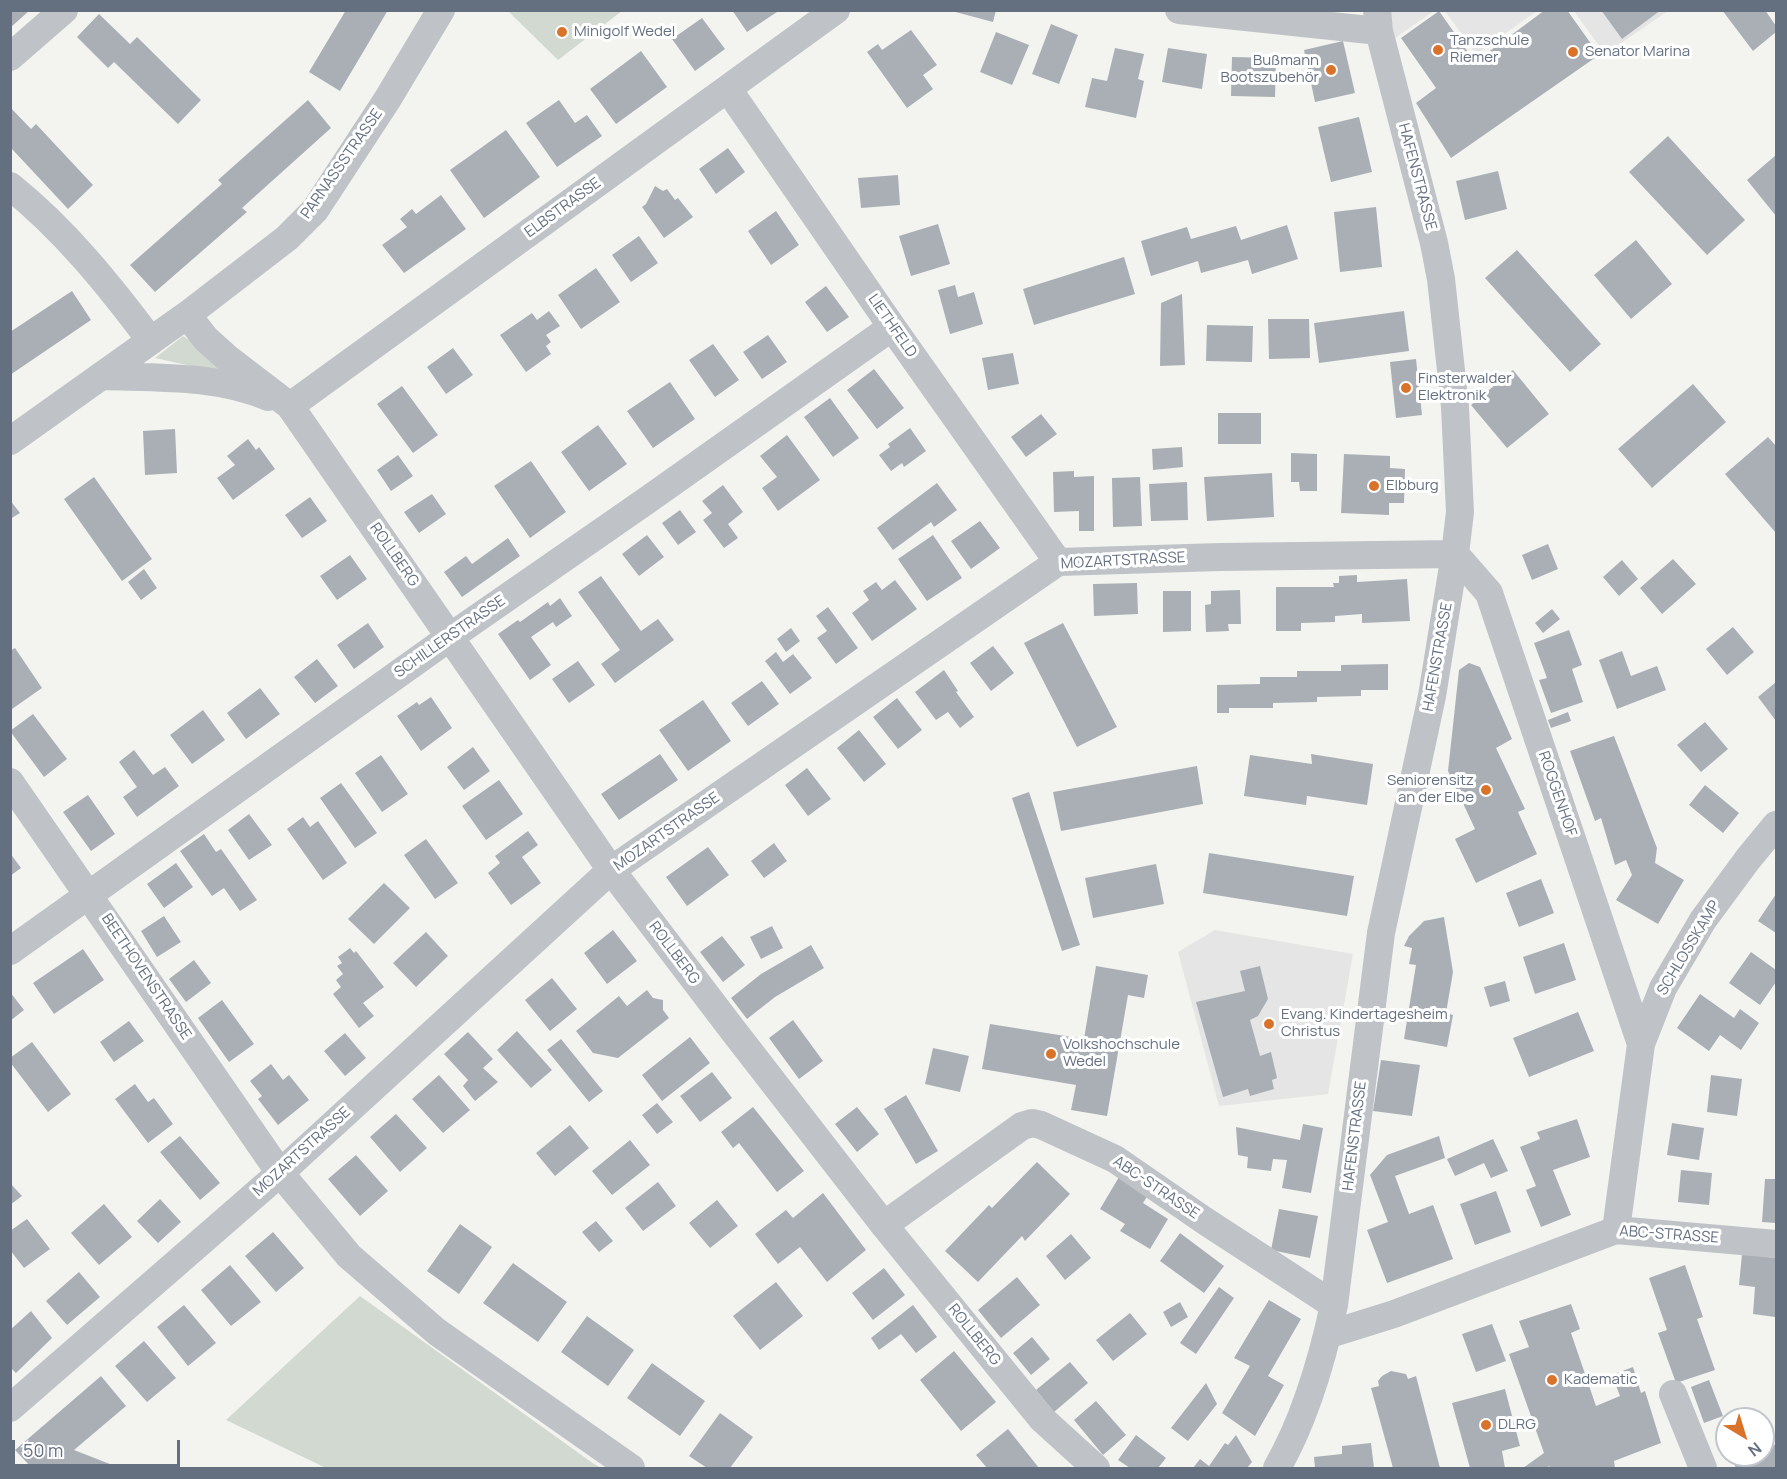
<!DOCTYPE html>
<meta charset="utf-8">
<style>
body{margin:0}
#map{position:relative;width:1787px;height:1479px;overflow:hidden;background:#f3f4f0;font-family:Manrope,sans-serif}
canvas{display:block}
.frame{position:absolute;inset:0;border:12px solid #646f80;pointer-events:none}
.north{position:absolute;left:1715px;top:1407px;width:60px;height:60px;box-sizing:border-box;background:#fff;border:2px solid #c1c5cc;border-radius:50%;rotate:142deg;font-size:16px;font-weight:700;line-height:24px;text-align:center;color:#646f80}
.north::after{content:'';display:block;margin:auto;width:21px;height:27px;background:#da732a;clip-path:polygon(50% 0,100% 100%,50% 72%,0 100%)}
.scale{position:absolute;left:12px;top:1440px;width:168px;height:27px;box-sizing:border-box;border:3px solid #646f80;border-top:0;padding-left:8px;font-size:18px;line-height:21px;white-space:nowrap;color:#646f80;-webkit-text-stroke:4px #fff;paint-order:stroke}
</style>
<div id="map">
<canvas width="1787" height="1479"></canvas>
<div class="frame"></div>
<div class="north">N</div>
<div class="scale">50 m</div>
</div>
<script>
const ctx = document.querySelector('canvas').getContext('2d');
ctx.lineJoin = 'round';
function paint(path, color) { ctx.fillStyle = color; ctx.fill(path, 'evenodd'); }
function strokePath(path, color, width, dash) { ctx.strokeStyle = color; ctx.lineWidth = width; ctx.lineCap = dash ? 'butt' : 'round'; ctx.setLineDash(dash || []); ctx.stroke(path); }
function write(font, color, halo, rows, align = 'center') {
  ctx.font = font + ' Manrope,sans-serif'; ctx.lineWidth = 6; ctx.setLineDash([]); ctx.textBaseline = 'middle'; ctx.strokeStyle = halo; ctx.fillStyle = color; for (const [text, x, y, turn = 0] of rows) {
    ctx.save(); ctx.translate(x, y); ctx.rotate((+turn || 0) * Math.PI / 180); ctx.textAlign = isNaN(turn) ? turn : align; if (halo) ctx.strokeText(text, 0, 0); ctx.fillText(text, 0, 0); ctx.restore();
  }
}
paint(new Path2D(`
 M1389 10 1434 11 1395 38Z
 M1445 11H1537L1476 54Z
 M1574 11H1668L1605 54Z
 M1215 930 1353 954 1328 1094 1219 1106 1178 952Z`), '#e4e5e4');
paint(new Path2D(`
 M508 11H622L558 60Z
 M183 336 215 357 230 370 214 371 155 358Z
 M360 1296 594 1464 601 1468H326L226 1420Z`), '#d2d9d0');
paint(new Path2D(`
 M10 10H30L10 28Z
 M346 10H388L340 91 309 72Z
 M732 10H780L747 32Z
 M948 10H996L993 22Z
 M1545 10H1567L1599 55 1451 158 1416 103 1436 88 1401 38 1439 11 1475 62Z
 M1601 10H1661L1622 39Z
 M1722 10H1765L1776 26V32L1753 51Z
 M99 14 130 44 137 37 201 100 178 124 114 62 108 68 77 37Z
 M702 18 725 49 695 71 672 39Z
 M1051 24 1078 35 1059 84 1032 74Z
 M911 30 937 65 923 75 933 89 907 108 867 52 878 44 882 50Z
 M996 32 1029 45 1012 85 980 72Z
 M1343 41 1355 93 1315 102 1304 50Z
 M1115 48 1144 54 1138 79 1144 81 1136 118 1085 107 1092 78 1107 81Z
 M1168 48 1207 54 1202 89 1162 82Z
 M641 51 667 87 616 124 590 89Z
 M1232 57 1276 58 1275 97 1231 96Z
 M308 100 331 128 242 208 247 212 155 292 130 265 222 184 218 180Z
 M559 100 575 123 587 115 602 136 557 167 526 123Z
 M10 107 31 129 36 124 93 185 68 209 12 149 10 150Z
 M1359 117 1372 172 1331 182 1318 127Z
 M506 130 540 177 484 218 450 170Z
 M1668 136 1745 220 1707 255 1629 172Z
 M728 148 745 172 716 194 699 169Z
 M1776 155V216L1747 180Z
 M1498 171 1507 209 1465 220 1456 181Z
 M898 175 900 205 861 208 858 178Z
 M655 186 663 191 667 189 675 200 678 198 693 217 664 238 642 207 646 204Z
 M441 195 466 229 404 273 382 245 407 227 400 219 412 209 416 214Z
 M1376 207 1382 267 1340 272 1334 212Z
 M776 211 799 245 771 265 748 231Z
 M938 224 950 264 911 276 899 236Z
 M1287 225 1298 259 1252 274 1248 260 1201 273 1198 261 1151 276 1141 241 1187 227 1191 239 1236 226 1241 240Z
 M639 236 658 263 631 282 612 255Z
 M1636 240 1672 284 1631 319 1594 275Z
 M1517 250 1601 344 1570 372 1485 278Z
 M1124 257 1135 294 1034 325 1023 289Z
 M596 268 620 302 581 329 558 295Z
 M955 285 958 297 974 292 983 324 950 334 938 290Z
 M826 286 849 317 827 332 805 302Z
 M72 291 91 320 10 375V332Z
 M1182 294 1185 365 1160 366 1161 303Z
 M549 311 560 326 546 335 551 342 546 346 551 354 526 372 500 335 532 313 537 320Z
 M1404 311 1409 351 1319 363 1314 323Z
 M1268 319H1309L1310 358 1269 359Z
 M1207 325 1253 326 1252 362 1206 361Z
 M768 335 787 362 762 379 743 352Z
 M713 344 739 380 715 397 689 360Z
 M453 348 473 375 446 394 427 367Z
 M1013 353 1019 384 988 390 982 358Z
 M1416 359 1422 415 1396 418 1390 362Z
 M874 369 904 408 877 429 847 390Z
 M1513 370 1549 414 1507 448 1471 405Z
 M670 382 695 419 653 448 627 411Z
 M1693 384 1726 422 1652 488 1618 449Z
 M402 386 438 435 413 453 377 404Z
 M830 398 859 438 833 457 804 417Z
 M1218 413H1261V444H1218Z
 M1041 414 1057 434 1026 457 1011 437Z
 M598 425 627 464 589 491 561 452Z
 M910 428 926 451 904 467 902 463 891 471 879 455 890 447 888 444Z
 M175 429 177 473 145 475 143 431Z
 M787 435 820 480 778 511 762 488 777 477 760 456Z
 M1768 437 1776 446V533L1725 474Z
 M248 439 256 450 259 447 275 469 233 500 217 478 235 465 227 456Z
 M1182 447 1183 467 1153 470 1152 449Z
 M1291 453 1317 454V491H1300L1299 482H1291Z
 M1344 454 1390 456V468L1405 469 1404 503H1389V515L1341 513Z
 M398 455 413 476 391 491 377 470Z
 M531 461 566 512 530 538 494 486Z
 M1074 471V477L1094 476V531H1079V511L1054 512 1053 472Z
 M1272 473 1274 517 1207 521 1204 477Z
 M94 477 152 559 122 581 64 499Z
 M1140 477 1142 526 1113 527 1112 478Z
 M1187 482 1188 520 1151 521 1149 484Z
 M937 483 957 510 934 527 931 522 893 550 877 528Z
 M723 485 743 512 728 524 738 538 724 548 703 520 712 513 702 501Z
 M432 494 446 514 419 533 404 512Z
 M310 497 327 521 302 538 285 515Z
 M10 500 20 513 10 519Z
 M680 510 696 532 678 545 662 523Z
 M980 521 1000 548 971 569 951 541Z
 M647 535 664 557 639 576 622 554Z
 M933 535 962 578 927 601 898 559Z
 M508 538 520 556 462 597 444 572 466 556 472 564Z
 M1548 544 1558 569 1532 580 1522 555Z
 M350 555 367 579 337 600 320 576Z
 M1673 559 1696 584 1662 614 1640 588Z
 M1622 560 1638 579 1619 596 1603 577Z
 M144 569 157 588 141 600 128 582Z
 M1357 575V582L1407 579 1410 621 1362 623V614L1335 616V622L1301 623V631H1276V587H1334L1333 583H1339V576Z
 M601 576 641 631 658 619 674 640 615 683 601 664 620 650 578 592Z
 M895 580 917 609 872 641 852 613 869 600 863 591 876 582 882 590Z
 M1137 583 1138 614 1094 616 1093 584Z
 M1240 590 1241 624H1228L1229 631 1206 632 1205 605 1211 604V591Z
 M1163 591H1191V631L1163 632Z
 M560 598 572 616 556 627 553 622 531 637 551 665 530 680 498 634 518 620 520 622 548 602 550 606Z
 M828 607 858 648 836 664 817 638 827 631 816 616Z
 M1552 609 1560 619 1543 633 1535 623Z
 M368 623 384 647 354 669 337 645Z
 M1063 623 1117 727 1077 747 1024 643Z
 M1733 627 1754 652 1727 675 1706 649Z
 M791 628 800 641 786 652 777 639Z
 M1569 630 1582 665 1572 669 1583 702 1551 713 1539 680 1547 678 1534 643Z
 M993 646 1014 673 991 691 970 663Z
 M15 648 42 688 12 709 10 651Z
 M1622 651 1631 676 1657 666 1666 690 1617 709 1599 660Z
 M776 652 783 662 793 654 812 678 790 694 765 661Z
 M317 659 338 686 315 703 294 677Z
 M578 661 595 685 569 703 552 679Z
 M1469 663 1480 667 1512 739 1496 748 1525 809 1518 812 1537 854 1476 883 1455 839 1475 829 1448 771 1459 670Z
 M1388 664V690H1361V696L1317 697V702L1273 703V708H1229V713H1217V685L1260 684V677H1297V671H1341V665Z
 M944 670 958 691 956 692 974 717 960 728 948 712 936 720 915 692Z
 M762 681 779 704 748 726 731 703Z
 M1776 682V721L1758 697Z
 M260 688 280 714 246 739 227 713Z
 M431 697 452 728 421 751 397 716 417 702 419 705Z
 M897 698 922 730 898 749 873 717Z
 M703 700 731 741 688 771 659 730Z
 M203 710 225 740 192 764 170 735Z
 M1568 712 1571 721 1551 728 1548 720Z
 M33 714 67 759 44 777 10 731Z
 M1705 722 1728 749 1701 772 1677 745Z
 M859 730 886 764 864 782 837 748Z
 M1614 736 1657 848 1655 863 1684 880 1658 924 1616 900 1632 875 1626 860 1615 865 1601 818 1595 821 1570 751Z
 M473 747 490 771 464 790 447 767Z
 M134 750 153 775 165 767 179 786 137 817 123 797 137 787 119 762Z
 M660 754 678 780 619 820 601 794Z
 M1311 754 1373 764 1367 805 1307 796 1306 805 1244 796 1250 755 1312 764Z
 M381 755 408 794 382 812 355 773Z
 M1197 766 1203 804 1061 831 1053 792Z
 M807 768 831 799 808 816 785 785Z
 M499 780 523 814 486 840 462 806Z
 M341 783 377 833 355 848 320 798Z
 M1705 785 1739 813 1723 833 1689 805Z
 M1029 792 1080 945 1062 951 1012 798Z
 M88 795 115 834 91 851 63 812Z
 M249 814 272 845 249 860 228 830Z
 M303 817 310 827 318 821 347 863 323 880 287 829Z
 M528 831 538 845 522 857 541 883 511 905 488 873 500 863 495 856Z
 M204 834 216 852 221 849 257 900 240 911 224 888 212 896 180 851Z
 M426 839 458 883 435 899 404 855Z
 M774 843 787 861 764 878 751 861Z
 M708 847 729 875 687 906 666 877Z
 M10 853 21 868 10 876Z
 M1209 853 1354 876 1347 916 1203 893Z
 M176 863 193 887 164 908 147 884Z
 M1156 864 1164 904 1093 918 1085 878Z
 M1541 879 1554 913 1519 927 1506 893Z
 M384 883 410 908 374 944 348 919Z
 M1776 894V933L1758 921Z
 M164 916 181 942 157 957 141 931Z
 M1444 917 1453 972 1446 1013 1453 1015 1447 1047 1404 1039 1416 965 1409 964 1412 948 1404 946 1409 936 1424 921Z
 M772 926 783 948 761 959 750 937Z
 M613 930 637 961 607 984 584 953Z
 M426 932 448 956 416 987 393 963Z
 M722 936 745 965 723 982 700 952Z
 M1564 943 1576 980 1535 994 1523 957Z
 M811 945 824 968 775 997 747 1019 731 998 761 974Z
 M350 948 354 953 356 951 384 987 363 1003 374 1016 359 1028 333 994 341 987 336 980 343 974 337 966 342 963 338 957Z
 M83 949 104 980 54 1014 33 983Z
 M1751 952 1776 970V982L1760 1005 1729 983Z
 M194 960 211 983 186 1002 169 979Z
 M1096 966 1148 975 1144 998 1128 995 1107 1116 1071 1110 1076 1085 982 1069 990 1024 1084 1039Z
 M1260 966 1268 999 1258 1016 1250 1020 1260 1056 1271 1052 1277 1078 1272 1080 1274 1089 1250 1096 1248 1089 1223 1097 1196 1002 1245 991 1240 971Z
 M552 978 577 1009 550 1031 525 1000Z
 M1505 981 1510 1001 1490 1007 1484 987Z
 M647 990 653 998 663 1000V1010L669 1018 618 1058 593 1053 576 1031 619 996 627 1006Z
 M10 992 24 1010 10 1021Z
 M1700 994 1734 1018 1740 1009 1759 1023 1741 1050 1720 1035 1709 1051 1677 1028Z
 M222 1000 254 1044 229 1062 198 1018Z
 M1578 1012 1594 1051 1529 1077 1513 1038Z
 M793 1020 823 1061 799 1079 769 1038Z
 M129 1021 144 1041 114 1062 100 1042Z
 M517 1031 552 1070 531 1088 497 1050Z
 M468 1032 493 1059 483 1068 498 1082 475 1101 463 1086 468 1080 444 1054Z
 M345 1033 366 1058 345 1076 324 1051Z
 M690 1037 710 1063 662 1101 642 1075Z
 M561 1039 603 1091 589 1102 547 1050Z
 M32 1042 71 1094 48 1112 10 1062V1058Z
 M933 1048 969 1056 960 1092 925 1084Z
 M1381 1060 1420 1065 1412 1116 1373 1111Z
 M271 1064 283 1080 289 1075 309 1100 278 1125 258 1099 262 1096 250 1081Z
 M712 1072 732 1098 700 1122 680 1096Z
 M439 1075 470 1110 443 1133 412 1099Z
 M1711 1075 1742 1079 1737 1116 1707 1112Z
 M135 1084 148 1102 154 1098 173 1124 148 1143 115 1099Z
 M906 1095 938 1151 916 1164 884 1109Z
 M657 1103 673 1122 657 1134 642 1115Z
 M753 1107 804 1171 777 1192 739 1143 733 1148 721 1132Z
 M857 1107 879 1134 857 1152 835 1124Z
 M396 1114 427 1148 400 1172 370 1137Z
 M1577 1119 1590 1157 1553 1170 1571 1215 1541 1227 1526 1190 1536 1186 1520 1147 1540 1139 1537 1132Z
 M1672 1123 1704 1128 1699 1160 1667 1155Z
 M1303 1124 1323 1128 1311 1193 1282 1188 1287 1160 1273 1159 1271 1171 1247 1168 1248 1157 1238 1155 1236 1127 1300 1140Z
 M570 1125 589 1148 555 1176 536 1153Z
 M180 1136 220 1183 200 1200 160 1152Z
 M1439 1136 1445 1158 1395 1176 1409 1214 1433 1205 1453 1259 1387 1283 1367 1230 1388 1222 1370 1175 1387 1155Z
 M1493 1139 1508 1171 1491 1178 1484 1163 1455 1176 1447 1159Z
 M630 1140 650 1165 612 1195 592 1171Z
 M356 1155 388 1191 360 1216 328 1179Z
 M1037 1162 1070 1194 1025 1241 1022 1236 978 1282 945 1251 989 1205 992 1208Z
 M1681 1170 1712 1173 1709 1205 1678 1202Z
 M1119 1177 1148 1195 1143 1203 1168 1219 1150 1249 1120 1231 1125 1224 1100 1209Z
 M1765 1179H1776V1223L1762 1222Z
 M658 1182 676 1206 643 1231 625 1208Z
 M10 1183 22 1196 10 1205Z
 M1496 1191 1511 1232 1475 1245 1460 1204Z
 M823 1193 866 1250 827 1282 800 1247 778 1264 755 1234 786 1210 793 1218Z
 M160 1199 181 1222 158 1243 137 1221Z
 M717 1200 738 1226 710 1248 689 1223Z
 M104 1204 132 1237 99 1265 71 1233Z
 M1279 1209 1318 1216 1310 1258 1271 1250Z
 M27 1219 50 1249 24 1268 10 1250V1231Z
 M596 1221 613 1241 599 1252 582 1232Z
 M460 1224 492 1247 459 1294 427 1271Z
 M273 1232 304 1268 276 1292 245 1256Z
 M1180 1233 1224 1266 1204 1293 1160 1261Z
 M1071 1234 1091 1258 1065 1280 1046 1256Z
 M1742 1254 1776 1258 1775 1317 1753 1314 1755 1287 1739 1285Z
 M513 1263 567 1302 538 1342 483 1303Z
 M230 1265 261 1302 231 1326 201 1290Z
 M1685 1265 1703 1317 1697 1319 1715 1370 1676 1383 1658 1333 1667 1330 1649 1278Z
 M884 1268 905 1295 873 1320 852 1293Z
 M79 1272 100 1297 67 1325 46 1301Z
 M1017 1277 1040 1305 1001 1338 978 1310Z
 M776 1282 803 1316 760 1350 733 1316Z
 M1219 1287 1234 1298 1196 1354 1180 1343Z
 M1269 1300 1301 1319 1268 1376 1284 1385 1255 1436 1222 1413 1250 1366 1234 1358Z
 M1180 1302 1188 1317 1171 1327 1163 1312Z
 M1571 1304 1580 1329 1571 1333 1596 1406 1620 1396 1612 1375 1633 1367 1641 1393 1645 1391 1661 1443 1614 1461 1615 1468H1550L1549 1466 1547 1468H1523L1544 1453 1509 1354 1529 1347 1519 1321Z
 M184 1305 216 1343 188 1366 157 1327Z
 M913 1305 937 1337 916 1353 901 1334 879 1350 871 1338Z
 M31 1311 52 1338 16 1373 10 1367V1330Z
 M1130 1313 1147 1334 1113 1361 1096 1340Z
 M587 1316 634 1350 608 1386 561 1352Z
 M1492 1324 1506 1361 1476 1372 1462 1334Z
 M1032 1337 1050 1359 1031 1375 1013 1353Z
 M144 1341 176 1378 147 1402 115 1366Z
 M954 1351 996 1402 961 1431 920 1380Z
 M1070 1362 1088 1383 1054 1412 1036 1390Z
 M652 1363 705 1401 680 1436 627 1398Z
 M1391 1371 1406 1374 1408 1379 1416 1376 1440 1468H1393L1371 1388 1379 1386 1378 1381 1382 1376Z
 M101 1376 126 1406 74 1450 115 1466 114 1468H32L15 1450Z
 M1709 1380 1723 1416 1704 1423 1691 1387Z
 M1206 1383 1217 1404 1188 1441 1171 1428Z
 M1505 1389 1520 1446 1502 1451 1505 1468H1470L1452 1403Z
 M1096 1401 1126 1435 1103 1455 1074 1420Z
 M720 1413 753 1437 730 1468H707L689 1456Z
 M1008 1429 1039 1468H987L976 1455Z
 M1136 1435 1166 1458 1158 1468H1130L1118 1460Z
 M1236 1435 1252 1462 1247 1468H1193L1200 1459 1209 1466 1225 1443 1228 1445Z
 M1763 1440 1767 1448 1776 1444V1465L1775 1466 1776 1468H1736L1730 1455H1763Z
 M1371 1443 1374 1468H1315L1314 1457 1342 1454V1446Z`), '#aaafb6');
strokePath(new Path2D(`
 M1179 10 1379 31
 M10 57 64 10
 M728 89 892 327 1058 562
 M10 186C65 230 109 285 151 341
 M187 315 206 339 226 357 290 406 611 870 732 1029 884 1225 1042 1419 1096 1468
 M102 376C156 378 217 375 268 397
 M290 406 836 10
 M10 441 187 315 287 238 315 210 387 100 441 10
 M10 782 280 1173 349 1256 437 1332 631 1468
 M10 951 450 637 646 501 892 327
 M884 1225 1022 1126 1032 1123 1041 1125 1115 1159 1205 1221 1334 1305
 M1616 1230 1641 1044 1663 988 1703 920 1748 859 1776 825
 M1327 1335 1394 1314 1616 1230 1776 1244
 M1673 1394 1703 1468
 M10 1408 280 1173 611 870 1058 562 1221 557 1455 554 1489 593 1641 1044
 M1277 1468C1305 1419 1322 1361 1334 1305L1381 933 1432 696 1455 554 1460 512 1455 407 1441 279 1434 243 1379 31 1377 10`), '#bfc2c6', 28);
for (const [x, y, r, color] of [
 [562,32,6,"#da732a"],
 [1438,50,6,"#da732a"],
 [1573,52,6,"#da732a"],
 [1331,70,6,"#da732a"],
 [1406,388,6,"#da732a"],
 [1374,486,6,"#da732a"],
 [1486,790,6,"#da732a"],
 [1269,1024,6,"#da732a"],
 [1051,1054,6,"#da732a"],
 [1552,1380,6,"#da732a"],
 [1486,1425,6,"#da732a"]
]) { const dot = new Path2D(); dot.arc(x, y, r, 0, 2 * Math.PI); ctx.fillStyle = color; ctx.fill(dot); strokePath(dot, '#fff', 2); }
write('15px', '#646f80', '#fff', [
 ["Minigolf Wedel",574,32],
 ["Tanzschule",1450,41],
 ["Riemer",1450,58],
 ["Senator Marina",1585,52],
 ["Bußmann",1319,61,"right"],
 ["Bootszubehör",1319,78,"right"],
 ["Finsterwalder",1418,379],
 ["Elektronik",1418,396],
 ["Elbburg",1386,486],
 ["Seniorensitz",1474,781,"right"],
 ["an der Elbe",1474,798,"right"],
 ["Evang. Kindertagesheim",1281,1015],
 ["Christus",1281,1032],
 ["Volkshochschule",1063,1045],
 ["Wedel",1063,1062],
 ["Kadematic",1564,1380],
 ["DLRG",1498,1425]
], 'left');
write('15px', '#646f80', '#fff', [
 ["PARNASSSTRASSE",342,164,-55],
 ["HAFENSTRASSE",1417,177,75],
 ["ELBSTRASSE",563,208,-36],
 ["LIETHFELD",892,326,55],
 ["ROLLBERG",394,555,55],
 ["MOZARTSTRASSE",1123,561,-3],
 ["SCHILLERSTRASSE",450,637,-35],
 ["HAFENSTRASSE",1438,657,-80],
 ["ROGGENHOF",1557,794,71],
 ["MOZARTSTRASSE",667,832,-35],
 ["SCHLOSSKAMP",1689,948,-59],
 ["ROLLBERG",674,953,53],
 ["BEETHOVENSTRASSE",146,977,56],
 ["HAFENSTRASSE",1355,1136,-83],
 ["MOZARTSTRASSE",302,1152,-42],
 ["ABC-STRASSE",1156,1188,34],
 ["ABC-STRASSE",1669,1235,4],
 ["ROLLBERG",974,1335,51]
]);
</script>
